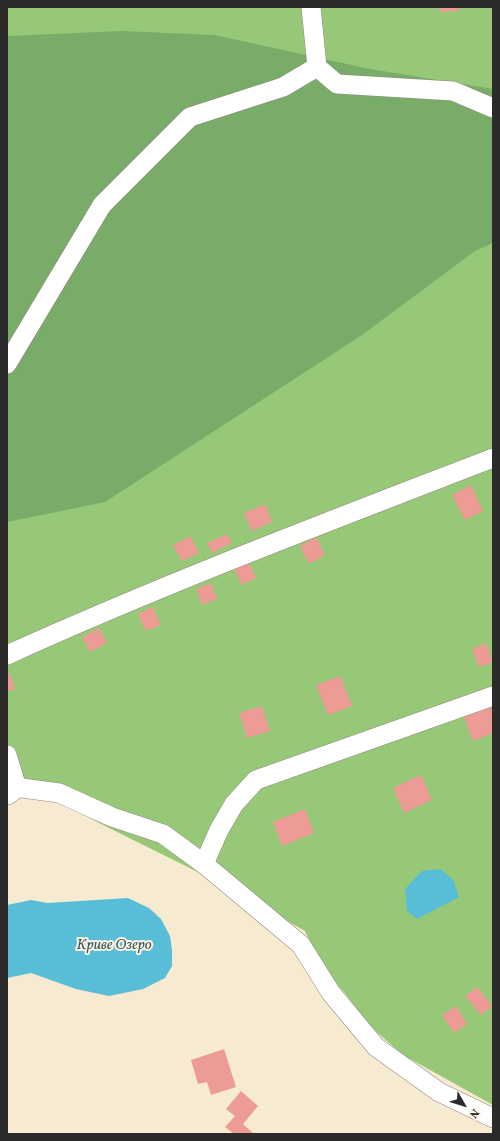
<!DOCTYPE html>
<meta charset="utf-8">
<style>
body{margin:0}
#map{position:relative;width:500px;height:1141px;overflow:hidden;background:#f6ead1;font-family:Vollkorn,serif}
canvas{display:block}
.frame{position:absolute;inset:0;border:8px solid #2b2b2b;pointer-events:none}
.north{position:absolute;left:444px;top:1085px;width:40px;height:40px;-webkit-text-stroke:3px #fcf5e5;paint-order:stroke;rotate:129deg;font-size:11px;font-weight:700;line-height:16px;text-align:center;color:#2b2b2b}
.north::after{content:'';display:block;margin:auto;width:14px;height:18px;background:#2b2b2b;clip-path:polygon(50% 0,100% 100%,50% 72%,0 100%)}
</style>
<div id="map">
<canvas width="500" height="1141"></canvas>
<div class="frame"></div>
<div class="north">N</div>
</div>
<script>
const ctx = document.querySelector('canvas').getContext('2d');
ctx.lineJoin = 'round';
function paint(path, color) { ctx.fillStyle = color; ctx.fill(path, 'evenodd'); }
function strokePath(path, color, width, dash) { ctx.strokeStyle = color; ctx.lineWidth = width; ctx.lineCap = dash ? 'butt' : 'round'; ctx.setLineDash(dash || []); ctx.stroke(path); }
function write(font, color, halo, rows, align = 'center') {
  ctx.font = font + ' Vollkorn,serif'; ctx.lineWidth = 4; ctx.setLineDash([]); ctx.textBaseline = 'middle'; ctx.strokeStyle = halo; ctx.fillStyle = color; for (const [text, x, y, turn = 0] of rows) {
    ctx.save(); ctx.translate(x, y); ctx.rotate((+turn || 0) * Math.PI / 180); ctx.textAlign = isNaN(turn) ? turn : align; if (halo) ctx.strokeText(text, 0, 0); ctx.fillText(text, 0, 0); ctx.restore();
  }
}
paint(new Path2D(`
 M7 7H493V1105L403 1055 371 1027 344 992 323 969 305 931 222 884 101 824 7 773Z`), '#96c878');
paint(new Path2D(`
 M122 31 214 35 370 69 493 89V243L475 251 362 335 105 502 7 522V36Z`), '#78ac68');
paint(new Path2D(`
 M440 869 453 880 459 897 417 919 407 911 405 889 422 871Z
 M128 898 149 908 161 919 170 936 172 950V966L165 978 143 989 109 996 76 989 31 973 7 978V905L31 900 48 903Z`), '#58bdd6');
paint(new Path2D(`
 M439 7H459V11L440 12Z
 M471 485 483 511 465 520 452 495Z
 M265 504 272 522 252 531 244 513Z
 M227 534 232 543 212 553 207 543Z
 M190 536 199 553 182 561 173 545Z
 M316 537 325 555 309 564 300 546Z
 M249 562 256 578 241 585 235 569Z
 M211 583 217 599 202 605 196 589Z
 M153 607 161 625 146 631 138 614Z
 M99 628 107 643 90 652 82 637Z
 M486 643 493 662 479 667 472 649Z
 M10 673 15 689 7 692V674Z
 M340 676 352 706 328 715 316 685Z
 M262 706 270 731 247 738 239 713Z
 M492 706 493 733 473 741 464 717Z
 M421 775 432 800 404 813 393 788Z
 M305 809 314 833 282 846 273 822Z
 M477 987 492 1006 481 1015 465 996Z
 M456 1006 467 1024 454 1033 442 1015Z
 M224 1049 236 1087 211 1095 207 1082 198 1084 191 1060Z
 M241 1091 258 1106 243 1124 254 1134H234L225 1127 235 1116 226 1109Z`), '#ec9b95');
const minor = new Path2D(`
 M311 7 317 67 337 84 453 91 493 108
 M7 364 102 205 190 117 283 87 317 67
 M7 655C166 583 330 521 493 458
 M7 755 17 788 8 795
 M7 786 59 793 112 817 163 834 204 864 301 945 331 993 376 1047 439 1092 493 1118
 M204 864 219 830 234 804 256 780 493 696`);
strokePath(minor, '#908a7e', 20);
strokePath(minor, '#fff', 19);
write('italic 15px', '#38575e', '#fcf5e5', [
 ["Криве Озеро",114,946]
]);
</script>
